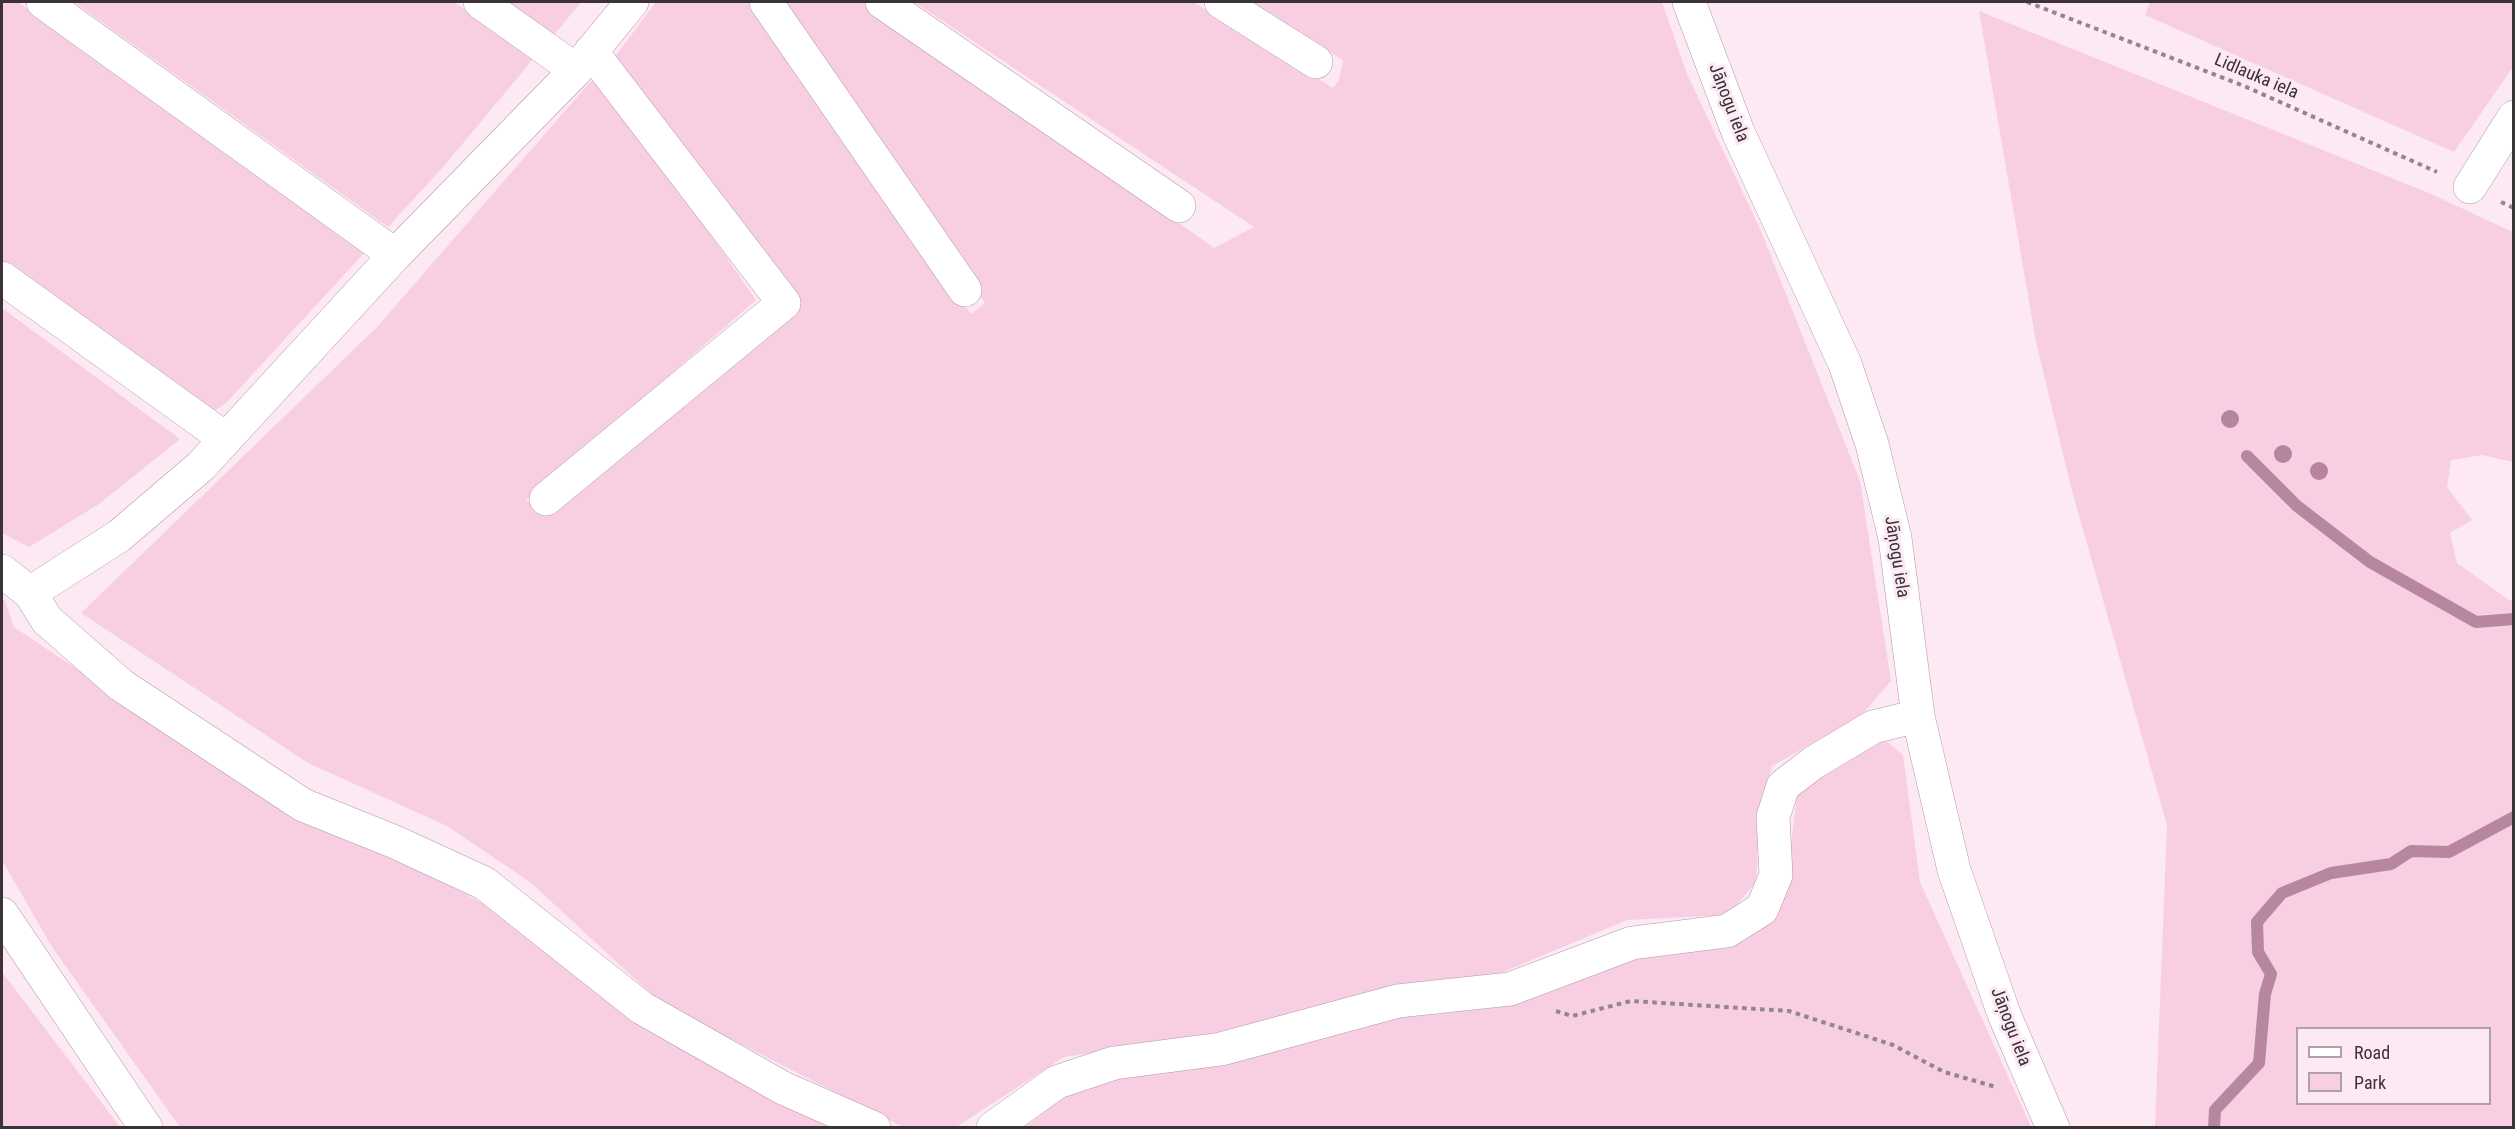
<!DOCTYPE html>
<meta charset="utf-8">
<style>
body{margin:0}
#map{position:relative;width:2515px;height:1129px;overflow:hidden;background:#fce9f3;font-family:"Roboto Condensed",sans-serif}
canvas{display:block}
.frame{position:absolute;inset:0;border:3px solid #3b3237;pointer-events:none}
.legend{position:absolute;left:2296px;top:1027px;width:195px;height:78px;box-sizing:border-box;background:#fce9f3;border:2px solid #afa0a8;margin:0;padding:8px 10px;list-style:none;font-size:18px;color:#3b3237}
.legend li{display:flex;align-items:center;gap:12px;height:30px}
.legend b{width:30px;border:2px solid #afa0a8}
</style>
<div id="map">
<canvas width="2515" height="1129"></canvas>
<div class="frame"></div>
<ul class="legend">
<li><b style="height:8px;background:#fff"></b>Road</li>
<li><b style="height:16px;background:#f8cee3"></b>Park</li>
</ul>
</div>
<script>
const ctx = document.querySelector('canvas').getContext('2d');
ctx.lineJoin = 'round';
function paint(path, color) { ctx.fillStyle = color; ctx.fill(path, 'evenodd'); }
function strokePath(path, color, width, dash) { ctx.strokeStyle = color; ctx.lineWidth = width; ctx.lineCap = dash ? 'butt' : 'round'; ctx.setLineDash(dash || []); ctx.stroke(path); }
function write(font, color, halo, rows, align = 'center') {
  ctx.font = font + ' "Roboto Condensed",sans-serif'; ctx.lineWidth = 6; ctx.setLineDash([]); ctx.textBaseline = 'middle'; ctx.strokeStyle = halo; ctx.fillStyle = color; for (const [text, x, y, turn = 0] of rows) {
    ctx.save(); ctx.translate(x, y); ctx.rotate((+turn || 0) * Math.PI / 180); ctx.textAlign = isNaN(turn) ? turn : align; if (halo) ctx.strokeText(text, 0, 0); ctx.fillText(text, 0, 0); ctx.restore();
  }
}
paint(new Path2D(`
 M2 2H18L366 251 227 402 213 412 2 260Z
 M74 2H454L534 58 444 166 388 227Z
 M507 2H581L554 35Z
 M656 2H752L971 314 985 303 780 2H867L1214 248 1254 227 914 2H1193L1333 88 1339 80 1343 60 1248 2H1662L1687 74 1761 231 1860 481 1891 681 1860 717 1772 766 1760 808 1756 882 1728 915 1627 920 1489 978 1402 984 1195 1038 1064 1057 956 1127 905 1128 661 1003 530 882 447 826 308 763 81 613 377 327 598 73 756 300 526 500 547 516 800 306 614 58Z
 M2150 2H2513V67L2454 152 2145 15Z
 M1979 11 2429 193 2513 232V462L2482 455 2451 460 2447 487 2472 520 2450 533 2457 563 2509 600H2513V1127H2155L2167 825 2072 491 2036 342ZM2298 1028H2490V1104H2298Z
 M2 308 180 439 99 504 29 547 2 533Z
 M2 599 5 601 14 627 270 798 397 858 490 907 838 1127H180L52 947 2 860Z
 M1885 740 1903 755 1920 882 2031 1127 1025 1128 1062 1097 1116 1078 1627 957 1743 941 1785 890 1798 789Z
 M2 972 120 1127H2Z`), '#f8cee3');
strokePath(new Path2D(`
 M2247 456 2297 506 2370 562 2476 622 2514 619
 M2214 1128 2215 1110 2259 1063 2265 994 2271 974 2258 952 2257 922 2282 893 2331 873 2391 864 2411 851 2449 852 2514 817`), '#b6879f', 12);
const minor = new Path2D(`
 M43 2 395 255
 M480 2 576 70
 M766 2 965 290
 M882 2 1179 206
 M1221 2 1316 62
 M1689 2 1738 132 1845 364 1872 444 1895 538 1918 716 1954 870 2004 1014 2053 1128
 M2470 187 2514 117
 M2 278 226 439
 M546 499 784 303 591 51
 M2 571 30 593 47 620 121 685 303 805 395 842 484 883 642 1008 783 1088 874 1128
 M30 593 119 536 201 466 395 255 576 70 632 2
 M2 914 146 1128
 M993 1128 1057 1082 1114 1063 1221 1049 1398 1001 1510 989 1632 943 1727 931 1762 909 1776 875 1773 817 1783 786 1813 763 1873 727 1918 716`);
strokePath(minor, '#b19aa5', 34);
strokePath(new Path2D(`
 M2027 2 2244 86 2437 172
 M2501 202 2514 208
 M1556 1011 1572 1016 1631 1001 1789 1011 1893 1045 1944 1072 1996 1087`), '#93858d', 4, [4.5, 4.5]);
strokePath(minor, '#fff', 33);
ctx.fillStyle = '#b585a0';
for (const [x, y] of [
 [2230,419],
 [2283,454],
 [2319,471]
]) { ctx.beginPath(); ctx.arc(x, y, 9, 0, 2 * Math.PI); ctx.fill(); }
write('18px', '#3b3237', '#fce9f3', [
 ["Lidlauka iela",2256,77,23],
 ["Jāņogu iela",1728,103,69],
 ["Jāņogu iela",1896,557,81],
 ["Jāņogu iela",2010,1027,69]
]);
</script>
